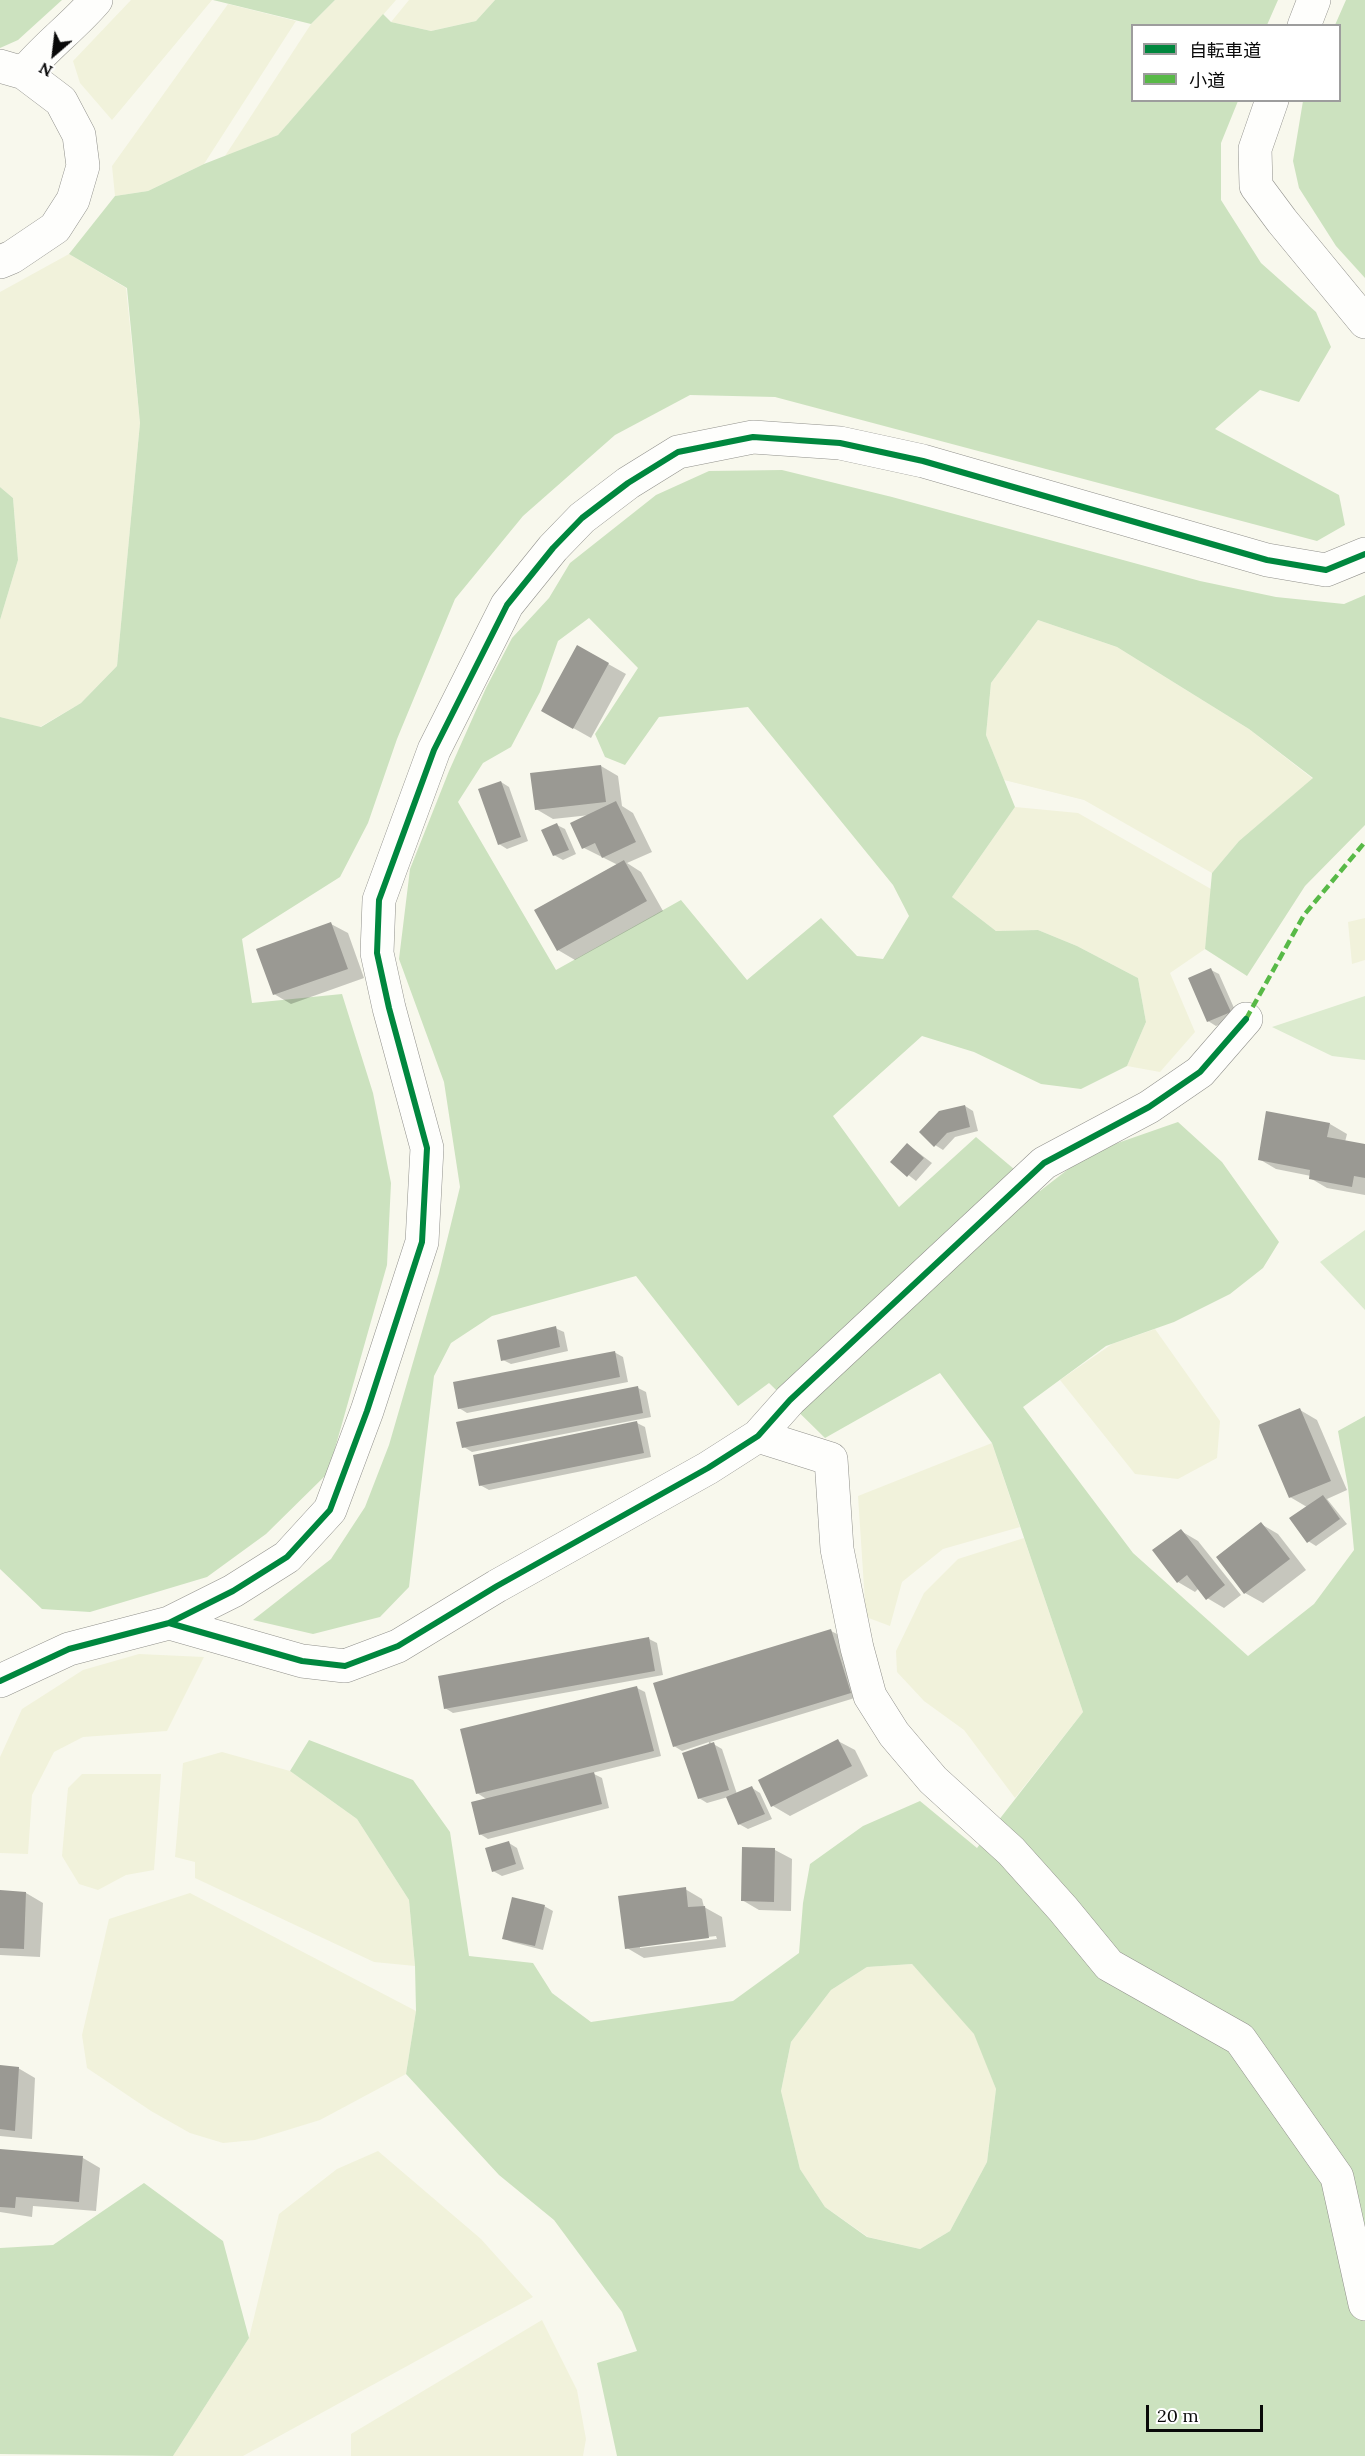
<!DOCTYPE html>
<meta charset="utf-8">
<style>
body{margin:0}
#map{position:relative;width:1365px;height:2456px;overflow:hidden;background:#f8f8ed;font-family:Lora,"Noto Sans JP",serif}
canvas{display:block}
.legend{position:absolute;left:1131px;top:24px;width:210px;height:78px;box-sizing:border-box;background:#fff;border:2px solid #9d9d9d;margin:0;padding:8px 10px;list-style:none;font-size:18px;color:#090909}
.legend li{display:flex;align-items:center;gap:12px;height:30px}
.legend b{width:30px;border:2px solid #9d9d9d}
.north{position:absolute;left:24px;top:24px;width:60px;height:60px;-webkit-text-stroke:4px #fff;paint-order:stroke;rotate:208deg;font-size:16px;font-weight:700;line-height:24px;text-align:center;color:#090909}
.north::after{content:'';display:block;margin:auto;width:21px;height:27px;background:#090909;clip-path:polygon(50% 0,100% 100%,50% 72%,0 100%)}
.scale{position:absolute;left:1146px;top:2405px;width:117px;height:27px;box-sizing:border-box;border:3px solid #090909;border-top:0;padding-left:8px;font-size:18px;line-height:21px;white-space:nowrap;color:#090909;-webkit-text-stroke:4px #fff;paint-order:stroke}
</style>
<div id="map">
<canvas width="1365" height="2456"></canvas>
<ul class="legend">
<li><b style="height:8px;background:#00873e"></b>自転車道</li>
<li><b style="height:8px;background:#58b947"></b>小道</li>
</ul>
<div class="north">N</div>
<div class="scale">20 m</div>
</div>
<script>
const ctx = document.querySelector('canvas').getContext('2d');
ctx.lineJoin = 'round';
function paint(path, color) { ctx.fillStyle = color; ctx.fill(path, 'evenodd'); }
function strokePath(path, color, width, dash) { ctx.strokeStyle = color; ctx.lineWidth = width; ctx.lineCap = dash ? 'butt' : 'round'; ctx.setLineDash(dash || []); ctx.stroke(path); }
paint(new Path2D(`
 M131 0H212L112 120 80 83 73 61Z
 M335 0H396L278 135 225 156 311 24Z
 M409 0H495L476 21 431 31 391 22Z
 M228 4 296 21 204 164 148 191 115 196 112 166Z
 M69 254 126 288 140 423 117 666 81 703 40 727 0 717V620L18 560 13 498 0 487V292Z
 M1038 620 1117 647 1249 729 1313 779 1239 841 1212 873 1084 800 1004 780 986 735 991 683Z
 M1015 807 1078 813 1211 889 1205 949 1170 973 1195 1032 1160 1072 1127 1066 1146 1022 1138 978 1077 946 1038 930 996 931 952 897Z
 M1365 918V960L1352 964 1348 922Z
 M1155 1329 1220 1421 1217 1458 1178 1479 1135 1474 1060 1380 1112 1344Z
 M992 1443 1020 1527 943 1549 902 1582 890 1626 866 1617 858 1496Z
 M1024 1538 1083 1712 1015 1798 964 1730 924 1701 897 1672 896 1651 924 1593 958 1559Z
 M139 1654 204 1657 167 1731 83 1737 54 1752 32 1795 28 1854 0 1853V1757L22 1709 83 1670Z
 M222 1752 290 1771 357 1819 409 1900 415 1966 374 1962 195 1878V1862L175 1857 183 1763Z
 M82 1774H161L154 1870 126 1875 98 1890 79 1884 62 1856 68 1788Z
 M190 1893 416 2011 406 2074 320 2120 255 2140 223 2143 190 2133 151 2111 87 2068 82 2035 109 1919Z
 M912 1964 975 2034 996 2089 987 2162 950 2231 920 2249 868 2237 825 2207 800 2169 781 2091 791 2042 831 1990 867 1967Z
 M378 2151 481 2239 533 2297 243 2456H173L249 2338 279 2214 337 2169Z
 M542 2320 577 2390 586 2439 583 2456H351V2434Z`), '#f1f2db');
paint(new Path2D(`
 M1365 996V1060L1332 1056 1272 1027Z
 M1365 1230V1310L1320 1262Z`), '#dcebcf');
paint(new Path2D(`
 M0 0H62L18 40 0 48Z
 M213 0H335L311 24Z
 M495 0H1278L1267 25 1132 26V100L1238 101 1221 143V200L1261 263 1316 312 1331 347 1299 402 1260 390 1215 429 1339 495 1345 525 1317 541 775 397 690 395 615 435 523 516 455 599 397 739 368 823 340 877 242 939 252 1003 342 994 373 1093 391 1183 387 1265 328 1473 266 1534 207 1577 90 1612 42 1609 0 1569V717L41 727 81 703 117 666 140 423 127 288 69 254 115 196 148 191 204 164 278 135 383 14 391 22 431 31 476 21Z
 M1346 0H1365V278L1336 246 1299 188 1293 161 1303 101 1340 100V26L1335 25Z
 M782 470 892 497 1200 581 1276 597 1344 604 1365 595V825L1305 886 1247 976 1205 949 1212 873 1239 841 1313 778 1249 729 1117 647 1038 620 991 683 986 735 1015 807 952 897 996 931 1038 930 1077 946 1138 978 1146 1022 1127 1066 1081 1089 1041 1084 974 1052 922 1036 833 1116 899 1207 976 1137 1040 1191 1089 1153 1178 1122 1222 1162 1279 1242 1263 1268 1230 1294 1174 1322 1106 1346 1023 1407 1133 1553 1248 1656 1314 1604 1354 1550 1348 1487 1338 1431 1365 1416V2456H617L597 2363 637 2351 622 2312 554 2220 499 2175 406 2074 416 2011 415 1966 409 1900 357 1819 290 1771 309 1740 413 1780 450 1832 469 1956 533 1963 552 1993 591 2022 733 2001 799 1953 803 1903 810 1864 863 1826 920 1801 977 1848 1083 1712 992 1443 940 1373 825 1438 769 1383 738 1406 636 1276 492 1316 451 1343 434 1376 409 1587 380 1617 313 1634 253 1620 331 1559 365 1507 389 1445 439 1273 460 1187 444 1082 399 959 410 869 449 771 486 688 512 638 549 598 570 563 656 495 709 471ZM589 618 638 668 595 734 605 757 625 765 659 717 748 707 893 885 909 916 883 959 857 956 821 918 747 980 681 900 556 970 458 802 483 763 511 747 540 692 558 641ZM912 1964 974 2034 996 2089 987 2162 950 2231 920 2249 867 2237 825 2207 800 2169 781 2091 791 2042 831 1990 867 1967Z
 M0 487 13 498 18 560 0 620Z
 M144 2183 223 2241 249 2338 173 2456 0 2454V2248L53 2245Z`), '#cce2bf');
paint(new Path2D(`
 M578 647 626 674 591 738 543 711Z
 M601 766 618 776 622 806 633 813 652 852 627 863 641 872 663 911 575 960 558 950 618 865 584 848 590 815 553 819 536 809Z
 M501 782 509 787 528 841 507 849 499 844Z
 M557 825 565 829 576 854 563 860 554 855Z
 M331 924 348 933 364 978 291 1004 274 994Z
 M1211 970 1219 974 1238 1017 1216 1026 1208 1021Z
 M965 1106 973 1111 978 1131 955 1137 943 1150 935 1145Z
 M1330 1124 1347 1134 1345 1142 1365 1146V1195L1327 1188 1310 1178 1311 1176 1276 1169 1259 1159Z
 M907 1144 932 1163 916 1181 892 1162Z
 M555 1328 564 1332 568 1351 511 1364 503 1360Z
 M614 1352 623 1357 628 1382 467 1413 459 1408Z
 M638 1388 646 1392 651 1417 472 1452 464 1447Z
 M1300 1410 1317 1420 1347 1490 1327 1499 1347 1524 1316 1546 1308 1541 1307 1507 1290 1497Z
 M637 1423 645 1427 651 1457 489 1490 480 1485Z
 M1261 1524 1278 1534 1306 1570 1263 1603 1245 1593 1218 1557Z
 M1181 1531 1198 1541 1241 1595 1224 1608 1207 1598 1199 1588 1195 1592 1178 1582Z
 M831 1631 839 1635 858 1697 710 1742 722 1749 737 1794 752 1788 760 1793 772 1819 748 1829 739 1824 728 1797 707 1803 699 1798 709 1742 682 1751 674 1746Z
 M649 1639 657 1643 663 1675 453 1713 445 1708Z
 M637 1688 645 1692 661 1756 592 1773 602 1778 609 1808 488 1839 480 1834 488 1800 477 1793Z
 M838 1741 855 1750 868 1776 790 1816 773 1806Z
 M509 1843 517 1848 524 1869 502 1876 493 1871Z
 M743 1848 775 1850 792 1859 791 1911 759 1910 742 1900Z
 M685 1889 702 1899 704 1907 722 1917 726 1947 644 1958 627 1948ZM716 1936 717 1939 640 1948V1945Z
 M0 1892 26 1893 43 1903 40 1957 0 1955Z
 M544 1906 553 1911 543 1950 512 1942 503 1938Z
 M0 2067 18 2068 35 2078 32 2139 0 2136Z
 M0 2150 83 2158 100 2168 96 2211 33 2206 32 2217 0 2212Z`), '#0003');
paint(new Path2D(`
 M577 645 609 663 573 729 541 711Z
 M601 765 606 802 535 810 530 773Z
 M501 781 521 837 498 845 478 789Z
 M616 801 636 842 602 858 595 843 582 849 570 823Z
 M557 823 569 850 553 856 541 830Z
 M624 860 647 901 557 951 534 910Z
 M331 922 348 969 273 995 256 949Z
 M1211 968 1231 1012 1207 1022 1188 978Z
 M965 1105 970 1127 947 1133 934 1147 919 1132 939 1111Z
 M1266 1111 1330 1123 1327 1137 1365 1144V1178L1354 1176 1352 1187 1309 1179 1310 1170 1258 1160Z
 M907 1143 924 1158 907 1177 890 1162Z
 M556 1326 560 1347 501 1361 497 1340Z
 M615 1351 620 1377 458 1409 453 1382Z
 M638 1386 643 1413 462 1448 456 1422Z
 M1300 1408 1331 1481 1289 1498 1258 1425Z
 M637 1421 644 1453 479 1486 473 1455Z
 M1323 1495 1340 1519 1307 1543 1289 1518Z
 M1261 1522 1290 1559 1244 1594 1216 1557Z
 M1181 1529 1225 1585 1206 1600 1187 1575 1177 1583 1152 1550Z
 M831 1629 851 1693 673 1747 653 1683Z
 M649 1637 655 1671 444 1709 438 1676Z
 M637 1686 654 1751 476 1794 460 1729Z
 M838 1739 852 1766 771 1807 758 1780Z
 M714 1742 729 1790 698 1799 682 1753Z
 M594 1772 602 1804 479 1835 471 1802Z
 M752 1786 765 1814 738 1825 726 1797Z
 M509 1841 516 1864 492 1872 485 1848Z
 M742 1847 775 1848 774 1902 741 1901Z
 M686 1887 688 1907 705 1906 709 1938 625 1949 618 1896Z
 M0 1890 26 1892 24 1949 0 1948Z
 M512 1897 545 1905 535 1946 502 1939Z
 M0 2065 19 2067 15 2131 0 2129Z
 M0 2149 83 2156 79 2202 16 2197 15 2208 0 2207Z`), '#9a9993');
const minor = new Path2D(`
 M1304 26 1314 0
 M0 66 24 73 61 101 79 135 83 166 73 200 55 228 12 257 0 262
 M24 73C46 46 74 26 96 0
 M1272 100 1255 149 1256 186 1282 221 1365 322
 M758 1436 831 1459 837 1549 857 1648 870 1696 894 1734 933 1780 1011 1851 1063 1909 1109 1965 1240 2039 1337 2177 1365 2304
 M169 1623 302 1661 345 1666 398 1646 497 1586 708 1468 758 1436 790 1400 1044 1163 1149 1107 1200 1072 1246 1019
 M0 1681 69 1649 169 1623 233 1591 287 1557 330 1510 367 1411 422 1242 427 1148 389 1008 377 953 379 900 434 750 507 605 553 548 582 518 628 483 678 452 753 437 840 443 923 461 1267 560 1326 570 1365 554`);
strokePath(minor, '#91918c', 34);
strokePath(minor, '#fefefc', 33);
strokePath(new Path2D(`
 M1246 1019 1304 915 1365 842`), '#58b947', 4.5, [9, 4.5]);
strokePath(new Path2D(`
 M169 1623 302 1661 345 1666 398 1646 497 1586 708 1468 758 1436 790 1400 1044 1163 1149 1107 1200 1072 1246 1019
 M0 1681 69 1649 169 1623 233 1591 287 1557 330 1510 367 1411 422 1242 427 1148 389 1008 377 953 379 900 434 750 507 605 553 548 582 518 628 483 678 452 753 437 840 443 923 461 1267 560 1326 570 1365 554`), '#00873e', 6);
</script>
